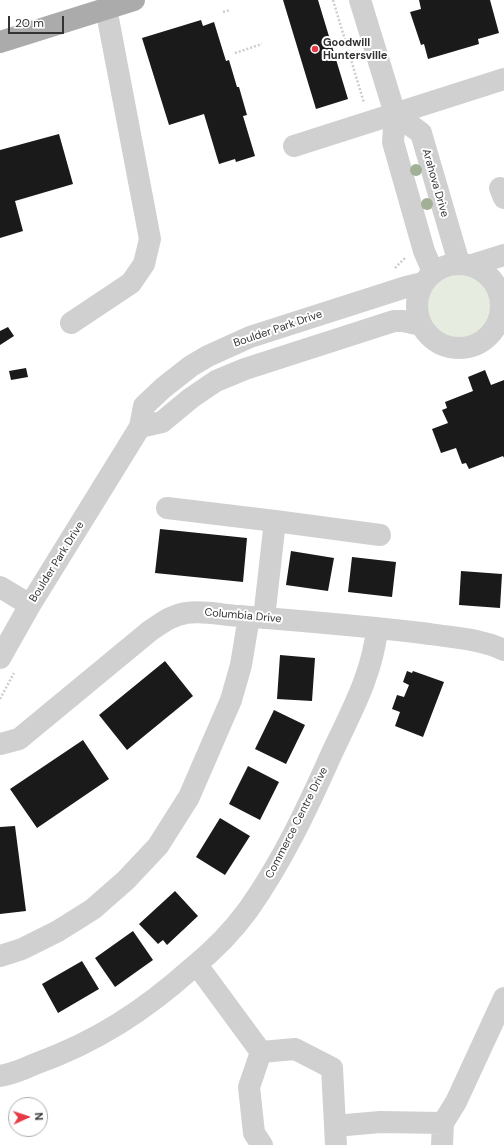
<!DOCTYPE html>
<style>
body{margin:0}
#map{position:relative;width:504px;height:1145px;overflow:hidden;background:#fff;font-family:"DM Sans",sans-serif}
canvas{display:block}
.north{position:absolute;left:8px;top:1097px;width:40px;height:40px;box-sizing:border-box;background:#fff;border:1px solid #adadad;border-radius:50%;rotate:87deg;font-size:11px;font-weight:700;line-height:16px;text-align:center;color:#333}
.north::after{content:'';display:block;margin:auto;width:14px;height:18px;background:#e63946;clip-path:polygon(50% 0,100% 100%,50% 72%,0 100%)}
.scale{position:absolute;left:8px;top:16px;width:56px;height:18px;box-sizing:border-box;border:2px solid #333;border-top:0;padding-left:5px;font-size:12px;line-height:14px;white-space:nowrap;color:#333;-webkit-text-stroke:3px #fff;paint-order:stroke}
</style>
<div id="map">
<canvas width="504" height="1145"></canvas>
<div class="north">N</div>
<div class="scale">20 m</div>
</div>
<script>
const ctx = document.querySelector('canvas').getContext('2d');
ctx.lineJoin = 'round';
function paint(path, color) { ctx.fillStyle = color; ctx.fill(path, 'evenodd'); }
function strokePath(path, color, width, dash) { ctx.strokeStyle = color; ctx.lineWidth = width; ctx.lineCap = dash ? 'butt' : 'round'; ctx.setLineDash(dash || []); ctx.stroke(path); }
function write(font, color, halo, rows, align = 'center') {
  ctx.font = font + ' "DM Sans",sans-serif'; ctx.lineWidth = 4; ctx.setLineDash([]); ctx.textBaseline = 'middle'; ctx.strokeStyle = halo; ctx.fillStyle = color; for (const [text, x, y, turn = 0] of rows) {
    ctx.save(); ctx.translate(x, y); ctx.rotate((+turn || 0) * Math.PI / 180); ctx.textAlign = isNaN(turn) ? turn : align; if (halo) ctx.strokeText(text, 0, 0); ctx.fillText(text, 0, 0); ctx.restore();
  }
}
paint(new Path2D(`
 M417 306a42 42 0 1 1 84 0a42 42 0 1 1-84 0Z`), '#e6ecdf');
paint(new Path2D(`
 M283 0H318L348 99 316 109Z
 M419 0H490L499 33 478 39 479 44 428 59 424 44 421 45 410 12 421 9Z
 M201 20 203 26 214 22 226 61 229 60 237 87H239L247 115 243 116 255 156 236 162 235 159 219 164 204 114 169 125 142 38Z
 M59 134 73 184 15 201 23 231 0 238V150Z
 M8 327 14 336 0 345V331Z
 M26 368 28 377 11 380 9 371Z
 M485 370 491 385 504 380V458L503 456 469 469 466 463 462 464 456 448 441 453 432 429 448 423 442 410 447 408 445 402 473 391 468 377Z
 M160 529 247 538 243 582 155 573Z
 M291 551 334 558 328 591 286 585Z
 M352 557 396 562 392 597 348 592Z
 M461 571 502 574 500 608 459 605Z
 M280 655 315 658 312 701 277 699Z
 M165 661 193 696 127 750 99 715Z
 M407 671 412 673 413 671 444 682 423 737 395 726 400 712 392 709 397 695 404 697 409 685 403 682Z
 M274 710 305 725 286 764 255 749Z
 M83 740 109 779 37 828 10 789Z
 M248 766 279 782 260 820 229 804Z
 M220 818 250 836 225 875 196 857Z
 M15 826 26 911 0 914V827Z
 M175 891 198 916 167 945 163 940 158 944 139 924Z
 M133 931 153 960 115 987 95 958Z
 M82 961 99 989 58 1013 42 984Z`), '#1a1a1a');
strokePath(new Path2D(`
 M333 0 364 103
 M223 12 230 10
 M235 53 262 44
 M395 268 405 258
 M0 699 14 673`), '#cdcdcd', 2.5, [2, 2]);
strokePath(new Path2D(`
 M360 0 395 114 393 142 424 251 433 272
 M395 114 421 133 459 263
 M294 146 504 79
 M500 188 504 198
 M417 306a42 42 0 1 1 84 0a42 42 0 1 1-84 0Z
 M472 265 504 255
 M71 323 131 283 144 264 150 239 106 8
 M140 427 162 422 191 398 216 381 245 369 394 321H403L421 325
 M167 508 275 521 264 618
 M275 521 380 535
 M0 587 30 605
 M0 658 30 605 140 427 144 406 163 388 191 366 208 356 250 337 406 287 423 283
 M0 744 19 739 151 630C162 623 172 615 186 613 204 610 221 615 240 616 303 621 367 626 430 634 455 638 481 639 504 650
 M0 956 22 949 58 931 93 909 126 880 158 846 189 797 231 700 241 665 249 617
 M197 965 261 1052
 M261 1052 295 1049 332 1068 336 1145
 M261 1052 249 1087 254 1133 262 1145
 M0 1076C12 1074 24 1069 35 1064 96 1042 144 1011 192 968 213 951 232 932 248 910 282 862 307 809 331 755 350 714 373 674 377 628
 M335 1126 380 1122 443 1123 456 1102 504 998
 M442 1145 443 1123`), '#d0d0d0', 22);
strokePath(new Path2D(`
 M0 42 134 0`), '#ababab', 22);
ctx.fillStyle = '#a2b095';
for (const [x, y] of [
 [416,170],
 [427,204]
]) { ctx.beginPath(); ctx.arc(x, y, 6, 0, 2 * Math.PI); ctx.fill(); }
for (const [x, y, r, color] of [
 [315,49,4,"#e63946"]
]) { const dot = new Path2D(); dot.arc(x, y, r, 0, 2 * Math.PI); ctx.fillStyle = color; ctx.fill(dot); strokePath(dot, '#fff', 1.5); }
write('bold 11px', '#333', '#fff', [
 ["Goodwill",323,43],
 ["Huntersville",323,56]
], 'left');
write('11px', '#333', '#fff', [
 ["Arahova Drive",435,183,74],
 ["Boulder Park Drive",278,329,-19],
 ["Boulder Park Drive",57,562,-58],
 ["Columbia Drive",243,616,5],
 ["Commerce Centre Drive",297,823,-63]
]);
</script>
